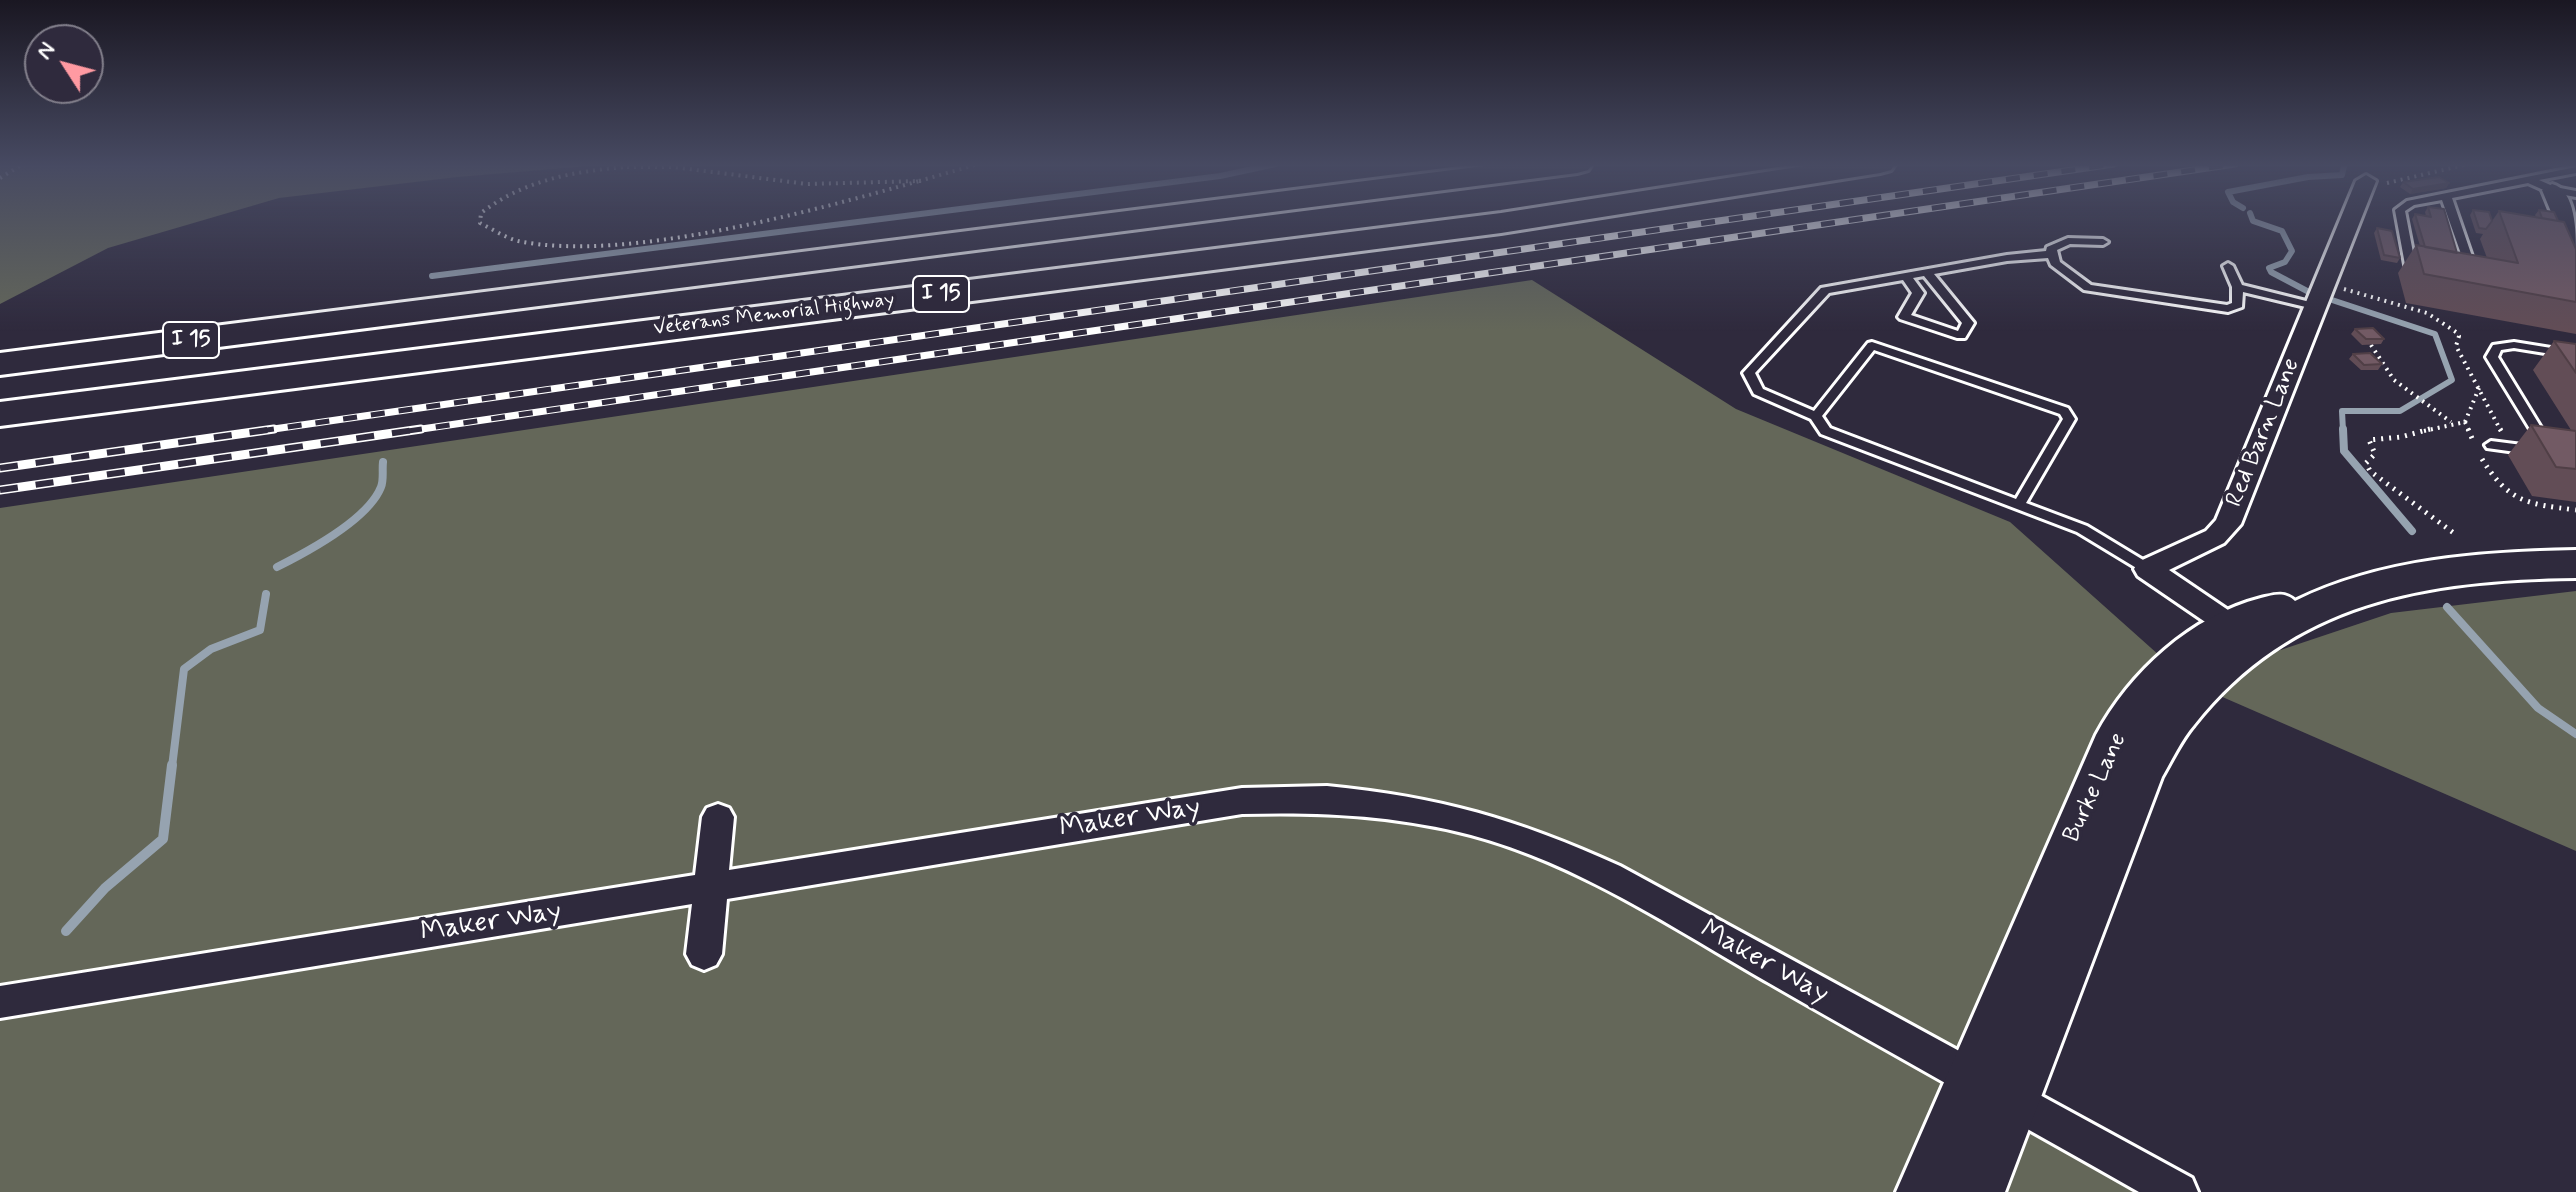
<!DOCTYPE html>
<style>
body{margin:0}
#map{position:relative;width:2576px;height:1192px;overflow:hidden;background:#2f2a3d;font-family:Mynerve,sans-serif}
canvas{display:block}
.north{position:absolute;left:24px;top:24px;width:80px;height:80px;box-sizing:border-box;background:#2f2a3d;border:2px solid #827f8b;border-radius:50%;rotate:306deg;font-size:22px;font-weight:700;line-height:32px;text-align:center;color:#fff}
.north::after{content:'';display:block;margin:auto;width:28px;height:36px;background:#ff9aa2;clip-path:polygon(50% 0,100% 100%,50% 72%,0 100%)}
</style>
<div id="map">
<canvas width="2576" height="1192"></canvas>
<div class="north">N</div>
</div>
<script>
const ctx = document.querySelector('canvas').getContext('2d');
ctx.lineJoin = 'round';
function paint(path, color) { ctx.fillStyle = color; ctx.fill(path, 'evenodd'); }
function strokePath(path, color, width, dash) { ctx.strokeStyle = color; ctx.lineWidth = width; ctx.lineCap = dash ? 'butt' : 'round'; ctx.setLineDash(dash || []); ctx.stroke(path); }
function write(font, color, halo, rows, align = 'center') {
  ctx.font = font + ' Mynerve,sans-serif'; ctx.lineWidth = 7; ctx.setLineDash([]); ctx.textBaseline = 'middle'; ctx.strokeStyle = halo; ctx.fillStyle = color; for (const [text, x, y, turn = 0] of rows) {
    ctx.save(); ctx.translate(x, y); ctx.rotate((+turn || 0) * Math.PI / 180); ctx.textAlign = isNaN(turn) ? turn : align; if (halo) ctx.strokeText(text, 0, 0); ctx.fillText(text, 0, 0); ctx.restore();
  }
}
paint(new Path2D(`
 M613 164 458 177 279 198 108 248 0 304V164Z
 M1532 280 1736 409 2010 522 2188 681 2391 613 2576 591V851L2188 682 2037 1111 2190 1192H0V508Z`), '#646759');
strokePath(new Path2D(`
 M2243 208 2233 202 2228 192 2308 177 2342 175 2344 166
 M2250 213 2253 221 2282 231 2292 251 2285 262 2269 268 2271 272 2307 291
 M432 276 1220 176 1276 164
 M2332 300 2435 334 2452 380 2400 411H2342L2343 431`), '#96a3b0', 6);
strokePath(new Path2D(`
 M2343 429 2344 451 2412 531
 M277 567C307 552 368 520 381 487 384 480 382 470 383 462
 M2447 607 2538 708 2576 734
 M172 767 184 669 211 649 260 630 266 594`), '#96a3b0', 8);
strokePath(new Path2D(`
 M66 931 105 888 163 839 172 765`), '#96a3b0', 10);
const lane = new Path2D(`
 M2576 167V173L2539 180 2555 187 2576 191V197L2548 192 2528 183 2452 198 2477 271 2472 274 2467 271 2442 200 2414 205 2405 211 2416 268 2421 271 2416 274 2406 270 2395 210 2407 201Z
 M2068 238 2103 239 2108 242 2103 245 2070 244 2057 250 2060 262 2091 285 2227 305 2232 303V287L2223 266 2228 263 2233 266 2242 285 2318 304 2320 306 2314 309 2243 292 2242 307 2228 312 2084 290 2051 265 2048 258 2007 261 1934 274 1974 323 1965 338H1957L1900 319 1898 317 1912 293 1903 280 1829 293 1755 373 1763 389 1814 411 1868 343 1872 342 2068 408 2075 419 2026 503 2087 526 2153 566 2155 569 2153 572H2143L2077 532 1821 434 1811 419 1754 394 1743 373 1821 288 2007 255 2046 251 2047 247ZM1924 276 1962 323 1958 331 1911 315 1924 293 1913 278ZM1874 350 2060 414 2063 419 2016 499 1830 428 1822 416Z
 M2514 342 2576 352V358L2514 348 2501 350 2498 357 2548 439 2546 442H2538L2486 357 2493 345Z
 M2491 441 2530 446 2536 450 2530 454 2487 448 2485 445Z`);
const street = new Path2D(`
 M2366 175 2376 181 2241 524 2224 543 2169 570 2256 629 2260 636 2256 643 2246 646 2236 643 2138 576 2134 569 2138 562 2206 531 2216 520 2356 181Z
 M2552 184C2576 190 2576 233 2576 252L2565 246 2542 190Z
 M1327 786C1440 797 1516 819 1620 866L2192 1178 2198 1192H2139C2016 1122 1892 1054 1769 983 1675 929 1577 863 1471 835 1394 815 1321 812 1242 814L727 899 722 954 716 965 704 970 692 965 686 954 692 904 0 1018V986L695 875 702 817 707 808 718 804 729 808 734 817 729 870 1242 788Z`);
const secondary = new Path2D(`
 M2576 550V578C2427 580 2292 601 2194 725 2181 740 2172 760 2162 777L2005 1192H1896L2096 735C2130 672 2191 616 2261 598 2274 595 2284 591 2295 601 2382 558 2481 552 2576 550Z`);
const highway = new Path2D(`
 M1500 164H1592L1588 170 1577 173 0 375V353Z
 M1817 164H1895L1891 170 1880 173 1501 233 0 426V402L1501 213Z`);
strokePath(lane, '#fff', 6);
strokePath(street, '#fff', 6);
strokePath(secondary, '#fff', 6);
strokePath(highway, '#fff', 6);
strokePath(new Path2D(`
 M627 167H674L807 184 919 181C812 211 626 263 518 241 506 238 492 229 480 223L481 213C524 180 574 171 627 167Z
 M0 178 23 164
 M919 181 978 164
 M919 181H925
 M2387 183 2468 164
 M2344 289 2427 313 2456 332 2459 336 2456 346 2501 431
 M2371 345 2394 380 2451 422
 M2465 422 2469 431
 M2424 431 2465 422 2479 388`), '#fff', 4, [2, 5]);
strokePath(new Path2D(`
 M2430 429 2401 437 2369 440 2375 454 2366 463 2370 471 2455 534
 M2468 429 2474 443
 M2500 429 2502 432
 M2482 459C2509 503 2528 504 2576 510`), '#fff', 5, [2, 6]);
paint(lane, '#2f2a3d');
paint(street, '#2f2a3d');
paint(secondary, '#2f2a3d');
paint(highway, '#2f2a3d');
const railFar1 = new Path2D(`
 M260 431 2114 164
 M408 431 2235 164`);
const rail = new Path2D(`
 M0 468 274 429
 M0 490 421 429`);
strokePath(railFar1, '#fff', 7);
strokePath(rail, '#fff', 9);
strokePath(railFar1, '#2f2a3d', 5, [14]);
strokePath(rail, '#2f2a3d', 6, [18]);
paint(new Path2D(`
 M2403 182 2449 183 2446 188 2410 194 2400 187Z
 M2428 207 2457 253 2487 258 2480 239 2483 234 2476 233 2470 215 2473 210 2492 221 2499 211 2536 217 2535 215 2539 210 2558 221 2576 249V334L2406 303 2398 273 2416 245 2420 246 2412 219 2415 214 2426 216 2425 212Z
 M2377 228 2400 258 2397 263 2381 260 2374 233Z
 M2355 329 2384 339 2381 344 2362 345 2351 334Z
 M2554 341 2576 344V502L2532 496 2508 455 2531 425 2571 430 2533 370Z
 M2353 354 2382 364 2378 370H2361L2349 359Z`), '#624d56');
paint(new Path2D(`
 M2554 164H2572L2552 168Z
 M2449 183 2446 188 2410 194 2413 189Z`), '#503f46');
const building = new Path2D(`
 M2439 177 2449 183 2413 189 2403 182Z
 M2428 207 2444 209 2457 253 2425 247 2415 214 2431 217Z
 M2473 210 2489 212 2492 221 2486 229 2479 228Z
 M2539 210 2554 212 2558 221 2542 218Z
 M2499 211 2564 222 2576 249V302L2424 274 2416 245 2518 263Z
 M2377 228 2392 231 2400 258 2384 255Z
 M2373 328 2384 339H2366L2355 329Z
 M2554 341 2576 344V373Z
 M2370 353 2382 364 2364 365 2353 354Z
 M2531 425 2576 431V469L2556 467Z`);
paint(building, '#725a64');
strokePath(building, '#503f46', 2);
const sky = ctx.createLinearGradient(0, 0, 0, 331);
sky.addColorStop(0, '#1a1722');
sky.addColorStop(0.5, '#474a62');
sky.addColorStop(1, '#474a6200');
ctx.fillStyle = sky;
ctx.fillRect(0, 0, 2576, 331);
write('20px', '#fff', '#2f2a3d', [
 ["Veterans Memorial Highway",774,315,-7]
]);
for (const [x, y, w] of [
 [941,294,56],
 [191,340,56]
]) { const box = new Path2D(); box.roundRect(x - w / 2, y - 18, w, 36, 6); ctx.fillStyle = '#2f2a3d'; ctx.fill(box); strokePath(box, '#fff', 2); }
write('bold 22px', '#fff', null, [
 ["I 15",941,294],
 ["I 15",191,340]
]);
write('24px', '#fff', '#2f2a3d', [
 ["Red Barn Lane",2264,433,-68],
 ["Burke Lane",2096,788,-65]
]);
write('28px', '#fff', '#2f2a3d', [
 ["Maker Way",1130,819,-9],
 ["Maker Way",491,923,-9],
 ["Maker Way",1764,963,29]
]);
</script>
